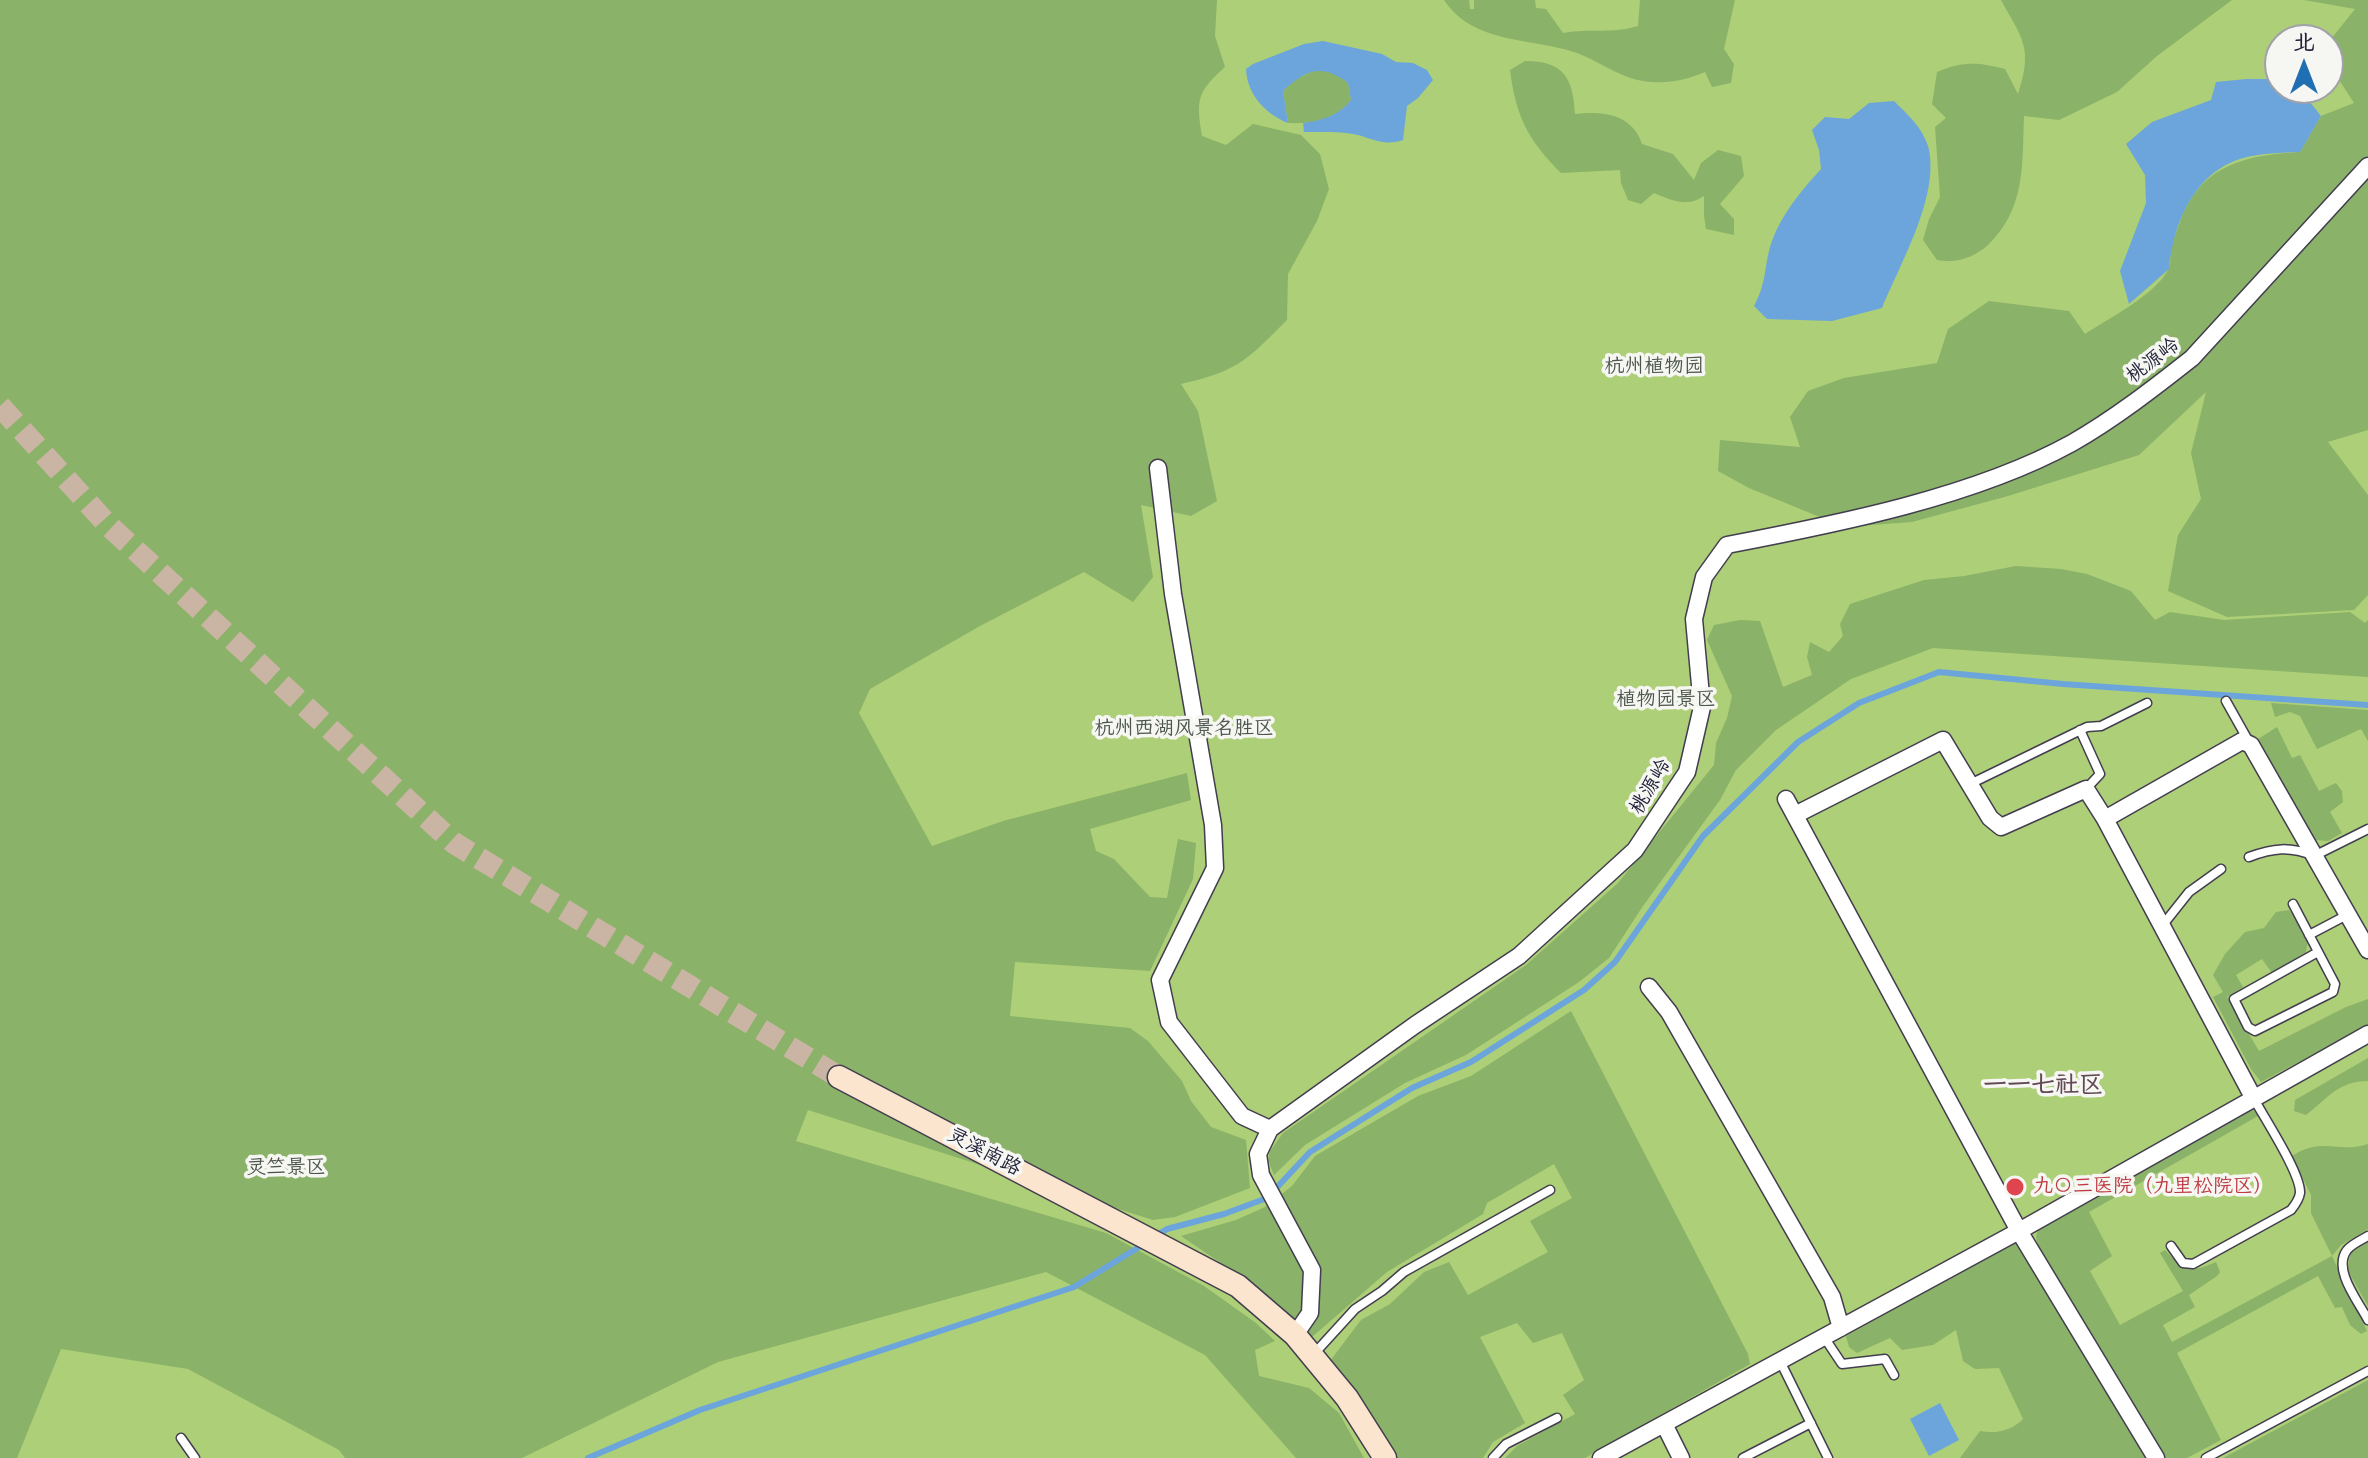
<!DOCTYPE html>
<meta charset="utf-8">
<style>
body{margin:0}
#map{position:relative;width:2368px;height:1458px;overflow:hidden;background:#f4dabe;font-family:"Shantell Sans","LXGW WenKai TC",sans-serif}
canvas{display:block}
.north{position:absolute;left:2264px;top:24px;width:80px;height:80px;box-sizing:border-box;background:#f6f6f2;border:2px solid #a1a1a9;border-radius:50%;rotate:0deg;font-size:22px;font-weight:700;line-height:32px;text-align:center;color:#22223b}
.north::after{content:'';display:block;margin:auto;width:28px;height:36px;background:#1f6fb2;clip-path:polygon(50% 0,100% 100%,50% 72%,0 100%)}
</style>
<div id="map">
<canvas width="2368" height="1458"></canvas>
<div class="north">北</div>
</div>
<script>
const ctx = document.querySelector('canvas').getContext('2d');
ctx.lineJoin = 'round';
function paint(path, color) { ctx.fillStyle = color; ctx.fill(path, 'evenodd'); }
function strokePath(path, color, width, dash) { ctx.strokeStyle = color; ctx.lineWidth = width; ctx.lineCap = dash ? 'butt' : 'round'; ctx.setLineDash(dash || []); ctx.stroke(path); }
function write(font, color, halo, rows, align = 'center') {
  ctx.font = font + ' "Shantell Sans","LXGW WenKai TC",sans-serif'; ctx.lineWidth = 7; ctx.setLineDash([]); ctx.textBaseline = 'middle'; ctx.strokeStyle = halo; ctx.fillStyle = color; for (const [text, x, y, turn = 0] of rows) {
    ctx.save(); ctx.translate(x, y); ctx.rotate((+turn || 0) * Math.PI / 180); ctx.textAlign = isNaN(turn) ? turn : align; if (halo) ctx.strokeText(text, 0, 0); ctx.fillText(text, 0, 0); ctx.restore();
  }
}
paint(new Path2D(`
 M0 0H2368V1458H0ZM2280 40H2328V88H2280Z`), '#adcf77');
paint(new Path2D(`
 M0 0H1217L1215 36 1225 67C1197 92 1196 99 1202 136L1226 145 1253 124 1301 135 1320 154 1329 189 1317 221 1288 274 1287 320C1246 361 1238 371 1181 384L1198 411 1217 501 1191 516 1141 505 1153 577 1133 602 1084 572 980 626 870 689 859 713 932 846 1003 821 1187 773 1191 800 1090 829 1096 851 1114 859 1150 897 1167 898 1178 839 1196 843 1193 879 1150 971 1015 962 1010 1016 1130 1028 1148 1041 1182 1081 1191 1101 1211 1127 1246 1140 1250 1188 1175 1217 1153 1220 808 1110 796 1141 1106 1233 1204 1286 1256 1323 1275 1341 1255 1350 1259 1376 1309 1388 1339 1413 1364 1458H1296L1205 1355 1046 1272 718 1362 522 1458H345L339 1450 188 1369 61 1349 17 1458H0Z
 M1444 0H1469L1470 9H1474V0H1535L1536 8 1546 9 1563 33C1591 28 1611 34 1638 26L1640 0H1735L1724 49 1734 64 1731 83 1712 87 1705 72C1686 80 1672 83 1651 82 1622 80 1603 63 1577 53 1531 37 1474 45 1444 0Z
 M2001 0H2232L2157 56 2117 92 2059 120 2024 116C2022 165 2026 208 1988 245 1975 257 1956 264 1937 260L1923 240 1929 219 1940 197 1935 127 1946 118 1932 104 1937 72C1963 61 1978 62 2005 69L2018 94C2033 48 2023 40 2001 0Z
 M2304 0H2368V430L2328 442 2368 495V595L2354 610 2227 617 2168 591 2178 535 2201 499 2191 453 2206 392 2139 455 2008 496 1912 522 1844 527 1749 488 1718 471 1720 440 1800 447 1790 417 1808 391 1844 378 1937 363 1948 329 1989 301 2069 311 2085 334C2108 319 2156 294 2168 270 2171 265 2170 257 2171 251 2172 241 2177 231 2180 222 2200 165 2246 155 2300 152L2321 116 2354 103 2336 75 2331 39 2355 9Z
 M1525 61C1564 61 1573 78 1575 114 1603 111 1632 114 1642 144L1673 154 1694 180 1701 163 1718 150 1741 156 1744 176 1720 204 1734 219V235L1706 229 1704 216V196C1687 208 1671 200 1654 193L1641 204 1628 200 1621 183 1620 170 1561 173C1528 140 1516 117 1510 70Z
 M1315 70 1333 72 1348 83 1351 100C1335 120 1312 124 1288 123L1283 91 1296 79Z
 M2016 566 2061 569 2087 574 2131 591 2155 620 2170 612 2224 620 2350 612 2365 623 2368 620V677L1933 648 1851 679 1776 730 1736 770 1720 800 1643 906 1609 958 1579 982 1466 1055 1405 1083 1305 1145 1274 1175 1268 1160 1270 1151 1283 1133 1526 965 1618 883 1714 765 1716 743 1727 718 1732 696 1707 640 1714 625 1740 620 1760 621 1783 687 1812 675 1807 657 1810 642 1829 652 1843 636 1840 624 1850 604 1924 580 1964 576Z
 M2271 703 2368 710V741L2361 729 2317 749 2300 716 2290 712 2275 717Z
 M2277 727 2292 758 2300 755 2319 791 2336 783 2342 791 2343 802 2330 812 2342 833 2328 841 2315 840 2258 739Z
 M2289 910 2309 935 2306 952 2272 973 2262 959 2236 975 2243 987 2227 997 2259 1051 2346 1007 2368 999V1025L2261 1082 2251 1069 2213 997 2223 992 2213 975 2225 954 2245 932 2264 928 2276 912Z
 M1571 1011 1748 1354 1750 1364 1585 1458H1505L1517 1446 1575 1414 1563 1395 1584 1380 1562 1333 1533 1343 1517 1323 1480 1337 1525 1423 1493 1442 1483 1458H1393L1330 1361 1361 1320 1390 1304 1424 1272 1449 1262 1468 1295 1548 1252 1530 1221 1572 1198 1554 1164 1487 1203 1483 1214 1387 1272 1312 1337 1237 1274 1181 1236 1236 1220 1265 1207 1292 1186 1315 1156 1418 1096 1471 1076Z
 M2368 1058V1081C2338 1081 2327 1099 2306 1115L2294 1111 2295 1100Z
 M2251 1107 2258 1116 2089 1212 2112 1256 2090 1271 2120 1325 2183 1291 2160 1253 2165 1250C2184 1271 2191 1273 2216 1262L2220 1272 2217 1276 2189 1295 2195 1307 2163 1325 2172 1342 2332 1256 2311 1213V1195L2292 1156C2322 1136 2340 1154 2368 1144V1229L2341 1245 2332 1256 2367 1331 2361 1334 2350 1325 2342 1307 2335 1308 2318 1276 2177 1353 2221 1440 2187 1458H2162L2038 1245 2036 1237 2038 1229Z
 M2368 1241V1306L2348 1271 2350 1254Z
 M2015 1243 2149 1458H1960L1980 1431C1996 1434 2011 1431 2023 1419L1999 1368 1975 1369 1963 1361 1956 1330 1933 1345 1902 1350 1890 1338 1857 1353 1849 1347 1846 1336Z
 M2368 1380V1458H2223Z`), '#8ab268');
paint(new Path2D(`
 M1323 41 1382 54 1396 62 1413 63 1427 70 1433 80 1418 98 1407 106 1403 140C1384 146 1376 140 1358 135 1342 131 1321 132 1304 132L1303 123C1323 120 1338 116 1351 100L1348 83C1321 63 1306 70 1283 91L1288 123C1265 114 1247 94 1246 69L1253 64 1304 44Z
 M2246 79H2272L2280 84V88C2298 88 2311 102 2321 116L2300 152C2278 153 2252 153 2232 162 2190 181 2173 227 2169 269L2129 304 2120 271 2146 203 2145 175 2126 144 2152 122 2211 100 2216 82Z
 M1894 101C1907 114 1922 127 1928 146 1941 194 1900 264 1882 308L1832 321 1767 319 1754 306C1766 284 1764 270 1770 247 1779 217 1801 191 1821 169L1819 150 1812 130 1825 117 1849 119 1869 103Z
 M1940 1403 1959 1440 1929 1456 1910 1419Z`), '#6ca5db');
strokePath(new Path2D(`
 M1157 1235 1167 1229 1224 1214 1267 1198 1310 1152 1412 1088 1471 1062 1584 990 1615 962 1703 836 1798 742 1859 703 1939 672 2063 684 2368 705
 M588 1458 700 1410 1074 1287 1144 1244`), '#6ca5db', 6);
strokePath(new Path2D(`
 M0 406 108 525 454 843 839 1077`), '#cab5a4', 22, [22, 11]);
const lane = new Path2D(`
 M2226 701 2249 742
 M2080 730 2100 774 2086 789
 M1970 784 2087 727 2101 726 2147 703
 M2249 857C2273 848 2290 846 2314 856L2368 829
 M2293 904 2335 984 2333 992 2255 1031 2248 1027 2234 999 2318 952
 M2162 926 2189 892 2221 869
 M2309 935 2347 915
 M2368 1236C2361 1240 2352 1244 2347 1250 2332 1270 2359 1302 2368 1320
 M2171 1246 2183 1263 2193 1264 2291 1210C2295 1205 2299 1200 2300 1193 2301 1174 2265 1119 2254 1099
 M1824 1337 1842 1364 1885 1359 1894 1375
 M1313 1355 1355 1309 1382 1291 1404 1272 1550 1190
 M1780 1361 1828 1458
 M181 1438 195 1458
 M1493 1458 1506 1444 1557 1418
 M1743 1458 1811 1423
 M2206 1458 2368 1371`);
const street = new Path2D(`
 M1158 468 1173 594 1213 825 1215 868 1160 980 1169 1022 1242 1116 1270 1129
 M1786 799 2019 1231 2156 1458
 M1795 815 1943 740 1990 818 2001 827 2086 789 2105 819 2242 741 2251 745 2368 950
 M2105 819 2254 1099
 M1649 987 1669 1012 1832 1297 1841 1328
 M1295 1335 1310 1313 1312 1270 1261 1175 1258 1154 1270 1129 1415 1025 1519 956 1635 850 1687 772 1702 707 1694 619 1704 577 1727 545C1837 524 1974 497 2072 443 2114 419 2154 388 2192 358L2368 166
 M1664 1424 1681 1458
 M1601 1458 2019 1231 2368 1034`);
const secondary = new Path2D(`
 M839 1077 1238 1286 1295 1335 1347 1398 1385 1458`);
strokePath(lane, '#423e4f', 11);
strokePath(street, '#423e4f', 19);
strokePath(secondary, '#423e4f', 25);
strokePath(lane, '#fff', 8);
strokePath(street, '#fff', 16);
strokePath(secondary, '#fce5cf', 22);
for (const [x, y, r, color] of [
 [2015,1187,10,"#e0444e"]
]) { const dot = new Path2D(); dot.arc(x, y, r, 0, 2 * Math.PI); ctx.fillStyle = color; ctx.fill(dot); strokePath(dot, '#f6f6f2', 3); }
write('20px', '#22223b', '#f6f6f2', [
 ["桃源岭",2153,361,-37],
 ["桃源岭",1651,787,-59],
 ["灵溪南路",984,1152,28]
]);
write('20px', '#4c564d', '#f6f6f2', [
 ["杭州植物园",1654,367],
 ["植物园景区",1666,700],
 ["杭州西湖风景名胜区",1184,729],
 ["灵竺景区",286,1168]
]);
write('20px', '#be3a42', '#f6f6f2', [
 ["九〇三医院（九里松院区）",2033,1187]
], 'left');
write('bold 24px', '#624955', '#f6f6f2', [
 ["一一七社区",2043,1086]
]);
</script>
